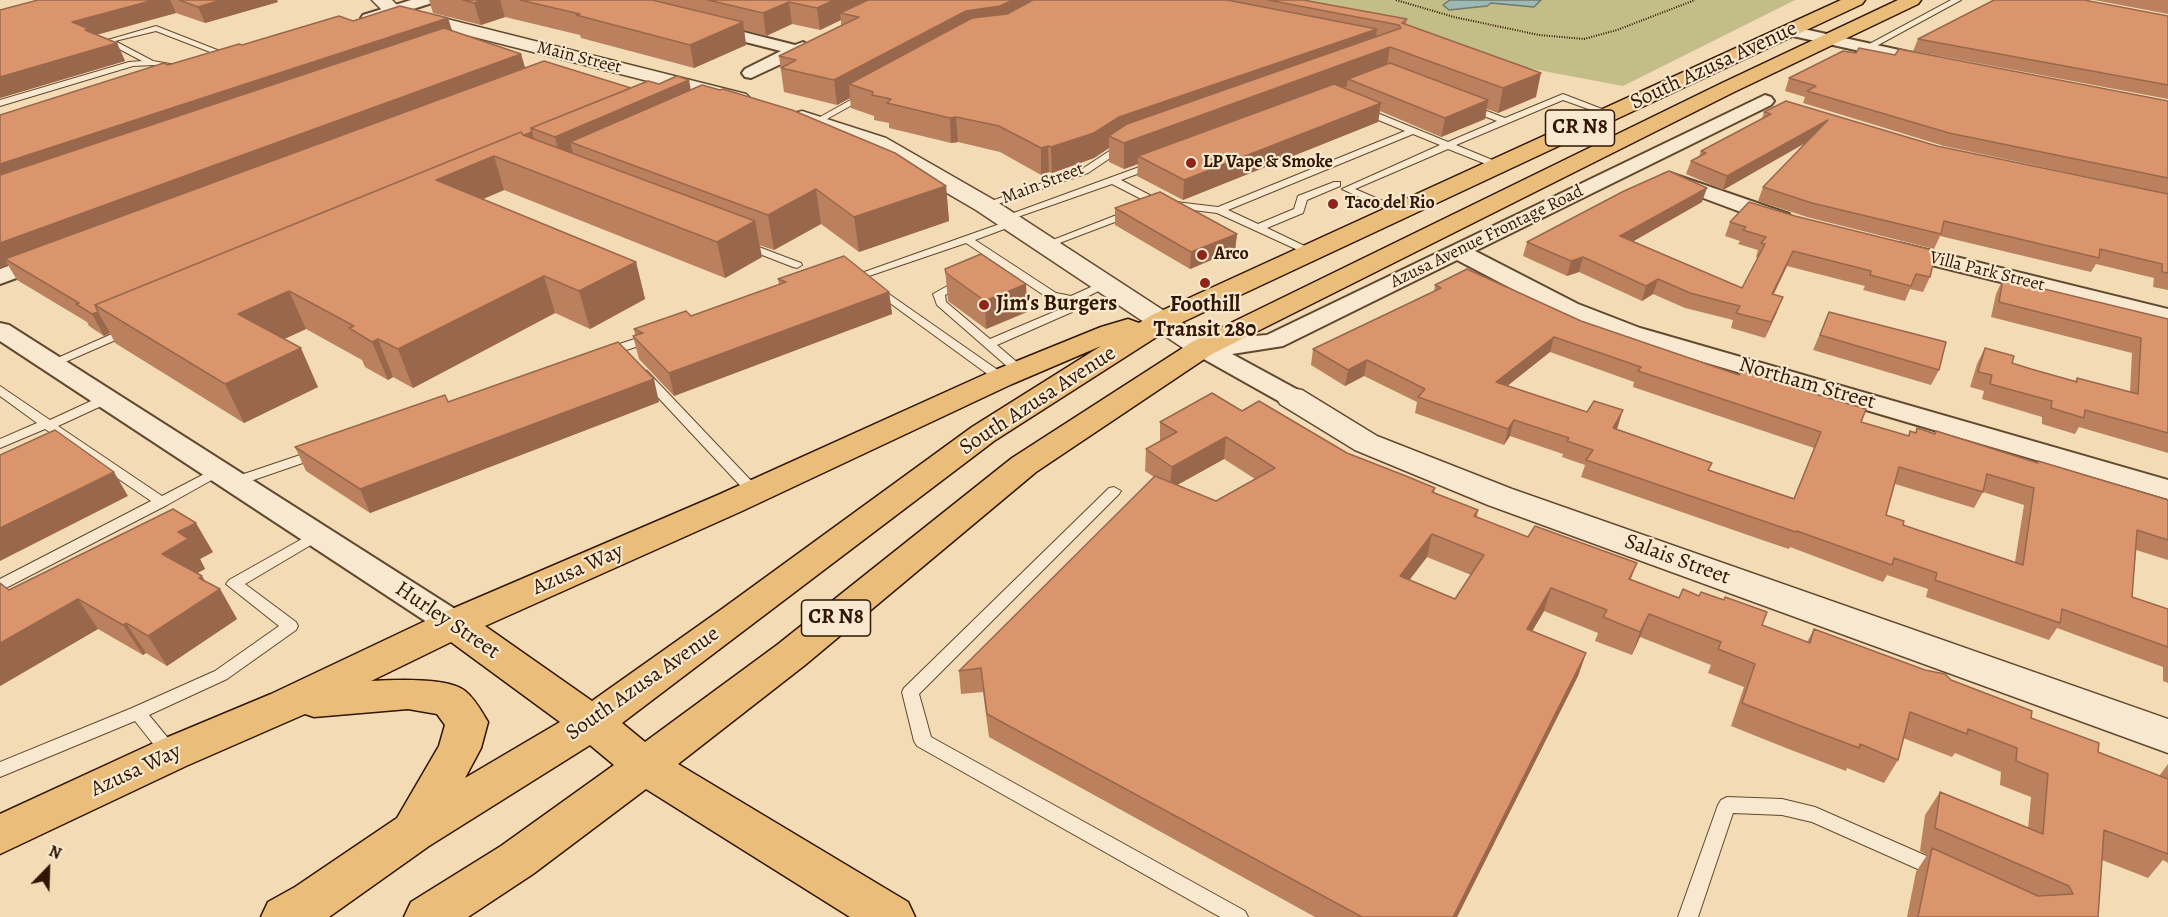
<!DOCTYPE html>
<style>
body{margin:0}
#map{position:relative;width:2168px;height:917px;overflow:hidden;background:#f3dcb5;font-family:Alegreya,serif}
canvas{display:block}
.north{position:absolute;left:18px;top:839px;width:60px;height:60px;-webkit-text-stroke:4px #f7e8cf;paint-order:stroke;rotate:23deg;font-size:16px;font-weight:700;line-height:24px;text-align:center;color:#321601}
.north::after{content:'';display:block;margin:auto;width:21px;height:27px;background:#321601;clip-path:polygon(50% 0,100% 100%,50% 72%,0 100%)}
</style>
<div id="map">
<canvas width="2168" height="917"></canvas>
<div class="north">N</div>
</div>
<script>
const ctx = document.querySelector('canvas').getContext('2d');
ctx.lineJoin = 'round';
function paint(path, color) { ctx.fillStyle = color; ctx.fill(path, 'evenodd'); }
function strokePath(path, color, width, dash) { ctx.strokeStyle = color; ctx.lineWidth = width; ctx.lineCap = dash ? 'butt' : 'round'; ctx.setLineDash(dash || []); ctx.stroke(path); }
function write(font, color, halo, rows, align = 'center') {
  ctx.font = font + ' Alegreya,serif'; ctx.lineWidth = 4.5; ctx.setLineDash([]); ctx.textBaseline = 'middle'; ctx.strokeStyle = halo; ctx.fillStyle = color; for (const [text, x, y, turn = 0] of rows) {
    ctx.save(); ctx.translate(x, y); ctx.rotate((+turn || 0) * Math.PI / 180); ctx.textAlign = isNaN(turn) ? turn : align; if (halo) ctx.strokeText(text, 0, 0); ctx.fillText(text, 0, 0); ctx.restore();
  }
}
paint(new Path2D(`
 M1166 0H1795L1623 86Z`), '#c3be88');
const water = new Path2D(`
 M1450 0H1541L1534 7 1491 3 1487 6 1449 10 1443 5Z`);
paint(water, '#9cbab3');
strokePath(water, '#72786c', 1.5);
const service = new Path2D(`
 M1951 0H1961L1869 50 1862 48Z
 M156 26 230 55 223 57 156 31 115 41 153 61 181 66V70L154 65 133 66 0 106V100L129 62 142 61 104 41Z
 M863 93 870 95 818 124 811 122Z
 M1563 94 1615 114 1608 116 1563 100 1456 145 1502 164V168H1496L1448 149 1355 189 1404 210V214H1396L1342 189 1440 145 1413 134 1228 210 1258 224 1294 209 1298 196 1334 182H1340V186L1307 200 1303 213 1267 228 1315 251 1316 253 1311 256 1217 213 1153 205 1112 184 1009 220 1005 221 1000 218 1153 162 1158 165 1156 167 1121 180 1159 200 1218 207 1405 131 1359 112V108H1365L1448 142 1497 121 1465 109V105H1471L1505 118Z
 M1120 144 1128 146 1088 173 989 207 985 208 980 205 1082 169Z
 M1132 209 1136 210V214L1049 247H1041L1040 245Z
 M1011 220 1015 221V225L975 240 1056 293 1071 296 1102 282H1110L1112 284 1077 302 1072 312 997 345 1025 369 1027 372 1025 375H1017L937 305 933 294 958 280H966V284L945 295 946 302 990 339 1063 308 1065 302 1048 298 966 243 863 278H855L853 276Z
 M743 241 801 263 802 265 797 268 793 267 739 246 738 244Z
 M876 285 1005 375 1007 378 1005 381H997L872 290 870 288Z
 M130 326 136 330 134 332 56 366 52 367 46 363Z
 M650 334 656 338 654 341 608 356 602 352 604 349Z
 M643 370 647 371 759 489 761 492 759 495H749L639 377 637 374 639 371Z
 M0 386 50 420 102 396H110L112 399 110 402 58 426 162 496 214 469 219 468 226 472 167 505 0 591V579L151 501 45 429 0 448V439L37 423 0 396Z
 M318 449 325 453 323 456 239 485 234 486 227 482 229 479Z
 M1114 487 1121 491 1119 494 919 694 931 737 1245 911 1248 917H1220L917 746 914 741 902 692 904 688 1109 488Z
 M316 531 321 533 323 536 321 539 245 584 296 622 298 626 296 630 227 679 149 715 177 749 180 754 177 759 171 761 165 759 135 721 0 777V762L132 708 215 671 279 626 226 584 229 580Z
 M1727 797 1782 799 1815 807 1945 864 1948 870 1945 876 1938 878 1812 822 1782 815 1733 813 1698 917H1678L1718 805 1721 800Z`);
const minor = new Path2D(`
 M411 0H435L432 3 369 23 361 18 363 15Z
 M708 23 795 45 803 42 811 47 809 51 751 78 745 77 742 73 745 69 781 51 702 31 700 28 702 25Z
 M1790 26 1931 57 1937 58 1940 62 1937 66 1931 67 1784 34 1782 31 1784 28Z
 M1765 95 1771 97 1774 101 1771 105 1475 251 1578 304 1640 328 2168 480V499L1622 338 1560 314 1457 260 1283 346 1232 354 1300 391 1304 397 1300 403 1291 405 1282 403 1193 353 1189 348 1193 343 1202 340 1267 335Z
 M1670 173 1789 214 1792 219 1789 224 1781 226 1773 224 1663 183 1660 179 1663 175Z
 M1899 243 2168 309V323L1891 255 1888 250 1891 245Z
 M49 251 57 253 60 258 57 263 0 284V269Z
 M0 323 9 325 466 616 471 624 466 632 454 636 442 632 0 341Z`);
const tertiary = new Path2D(`
 M372 0H392L399 7 746 94 750 98 746 102 739 104 387 15Z
 M802 111 886 138 994 200 1212 342 1217 348 1212 354 1202 357 1192 354 976 210 870 148 794 123 791 118 794 113Z
 M1291 388 1302 390 1377 436 1512 489 2168 719V753L1488 505 1355 450 1280 404 1276 397 1280 390Z`);
const primary = new Path2D(`
 M1841 0H1865L1862 4 1172 327 994 441 622 723 645 742 777 645 1012 458 1192 342 1720 84 1898 0H1921L1918 4 1734 92 1212 354 1036 472 805 665 678 764 908 902 915 917H850L646 789 533 874 468 917H404L411 902 501 846 614 765 590 745 429 846 329 917H261L268 902 295 887 397 818 439 746 445 725 437 714 408 709 314 717 305 714 186 766 0 854V814L156 742 271 694 440 614 718 495 990 372 1101 327 1128 319 1139 323 1152 315ZM1101 346 972 427 722 609 592 701 485 626 742 511 1012 384ZM451 642 560 722 465 778 481 748 488 722C482 712 475 699 465 691 448 677 393 680 371 681Z`);
strokePath(service, '#62482e', 2);
strokePath(minor, '#62482e', 4);
strokePath(tertiary, '#62482e', 3);
strokePath(primary, '#321601', 3);
strokePath(new Path2D(`
 M1396 0 1454 17 1539 35 1584 39 1617 30 1695 0`), '#321601', 2, [1, 1.5]);
paint(service, '#f7e8cf');
paint(minor, '#f7e8cf');
paint(tertiary, '#f7e8cf');
paint(primary, '#eabe7a');
paint(new Path2D(`
 M38 0H277L278 2 205 23 176 13 96 35 117 43 125 61 0 98V10Z
 M429 0H1303L1407 19 1406 24 1536 97 1498 113 1487 109 1485 119 1441 137 1380 111 1378 122 1183 200 1137 176 1138 164 1124 169 1109 162V148L1094 158 1052 173 1049 172 1041 175 1000 152 958 142 951 143 889 128V123L874 120V116L851 108 850 98 837 105 784 92 779 56 841 26V20L820 30 792 24 766 36 744 30 746 45 694 68 581 38 580 35 505 17 481 25 433 13Z
 M2094 0H2168V14Z
 M2168 16V99L1913 51 1918 39Z
 M448 18 452 31 521 54 525 68 631 88 659 84 691 90 946 186 949 221 859 252 821 224 774 250 759 245 762 257 725 278 504 190 483 199 636 262 645 299 590 329 555 313 413 388 393 377 388 380 365 367 362 360 306 329 284 339 318 387 244 423 115 343 110 333 104 336 89 326 87 322 17 280 8 265 0 268V115L168 65 242 45 353 21Z
 M1789 78 2168 101V194L1944 146 1803 103 1805 97 1785 91Z
 M1764 112 1937 146 2168 194V290L2153 287 2154 278 2096 264 2091 272 1940 236 1934 249 1807 217 1758 201 1763 187 1806 142 1723 190 1686 174 1691 161 1699 157 1701 151 1762 119Z
 M1702 202 1632 242 1742 288 1758 258 1756 257 1758 250 1738 244 1740 241 1725 236 1730 222 1930 277 1923 292 1910 289 1905 301 1863 290 1865 286 1787 266 1774 294 1777 312 1765 338 1731 328 1733 320 1685 308 1653 294 1642 301 1579 272 1567 276 1523 256 1527 242Z
 M1115 208 1237 234 1235 250 1190 269 1115 225Z
 M945 269 1026 284 1027 312 986 329 948 301Z
 M778 279 889 292 892 314 674 396 639 359 633 336 635 335 634 329 691 316 779 285Z
 M2003 279 2168 319V453L2079 427 2075 434 2042 424V417L1982 399 1984 391 1970 387 1977 364 1985 348 2012 363 2031 369 2075 381 2077 378 2130 392 2132 353 1991 317 1996 294Z
 M1435 285 1581 321 1739 375 1771 381 1861 422 1908 436 1910 431 1915 433 1917 428 1935 433 1936 431 2037 463 2038 461 2168 500V560L2136 550 2132 597 2168 609V683L2163 681V667L2057 628 2049 640 1926 597 1928 589 1887 575 1883 582 1790 547 1789 549 1765 541 1581 477 1585 465 1562 457 1563 454 1510 436 1504 445 1415 413 1417 402 1364 376 1345 386 1311 365 1313 349 1434 292ZM1550 352 1634 382 1633 387 1814 448 1794 498 1709 470 1712 463 1617 429 1618 426 1507 386ZM1895 484 1974 508 1983 492 2024 505 2015 562 1903 525 1886 515Z
 M1829 312 1939 370 1931 385 1813 350Z
 M448 402H659L370 513 306 471 295 447Z
 M1242 411 1435 488 1434 493 1478 510 1477 517 1528 537 1637 563 1631 579 1679 598 1762 625 1807 642 1814 629 1951 680 2031 718 2098 752 2159 776 2168 764V863L2163 860 2148 878 2102 860 2098 917H1907L1916 872 1927 855 1920 851 1925 815 1940 792 2028 828 2031 797 2000 785 2001 772 1955 753 1952 757 1903 738 1898 760 1884 783 1847 768 1846 771 1786 748 1731 726 1744 687 1708 673 1711 665 1640 637 1632 655 1595 641 1598 633 1544 611 1532 631 1586 653 1578 676 1457 917H1315L989 737 983 692 961 694 959 671 1154 477 1145 471 1146 449 1160 442V422ZM1224 459 1255 479 1216 501 1177 485ZM1427 557 1471 575 1455 599 1409 580Z
 M213 552 200 559 205 569 197 573 205 581 220 589 237 619 167 666 146 653 143 655 98 629 0 686V583L9 590Z`), '#bb805e');
paint(new Path2D(`
 M154 0H170L176 13 92 36 72 22Z
 M221 0H277L278 2 205 23 198 7Z
 M483 0H500L505 17 481 25 474 3Z
 M834 0H882L840 13 841 20 820 30 817 8Z
 M1013 0H1053L849 84 850 98 837 105 834 80 966 11Z
 M789 2 792 24 766 36 763 13Z
 M448 18 453 34 0 187V164Z
 M743 22 746 45 694 68 690 45Z
 M1377 29 1374 52 1109 136V148L1094 158 1052 173 1051 147 1119 117Z
 M117 43 125 61 0 98V77Z
 M1390 47 1386 71 1348 79 1347 86 1146 161 1138 156V164L1124 169V143Z
 M521 54 526 71 5 259 8 265 0 268V243Z
 M1541 73 1536 97 1498 113 1503 88Z
 M689 80 695 112 570 142 576 165 564 171 555 137Z
 M1488 100 1485 119 1441 137 1445 118Z
 M1381 103 1378 122 1183 200 1184 180Z
 M956 117 958 142 951 143 950 118Z
 M1828 120 1823 133 1723 190 1727 176Z
 M532 132 537 151 494 156 504 190 448 214 128 325Z
 M1048 146 1049 172 1041 175V148Z
 M946 186 949 221 859 252 854 217Z
 M1707 188 1702 202 1616 251 1620 236Z
 M816 189 821 224 774 250 768 215Z
 M755 221 762 257 725 278 717 242Z
 M1237 234 1235 250 1190 269 1191 252Z
 M1793 251 1787 266 1766 309 1772 294Z
 M1583 257 1579 272 1567 276 1571 261Z
 M636 262 645 299 590 329 579 291Z
 M544 276 555 313 413 388 398 349Z
 M1658 279 1653 294 1642 301 1646 286Z
 M1026 284 1027 312 986 329 985 301Z
 M289 291 306 329 256 352 238 314Z
 M889 292 892 314 674 396 669 373Z
 M1783 297 1777 312 1765 338 1771 322Z
 M98 312 110 333 104 336 92 314Z
 M1554 337 1550 352 1492 398 1496 382Z
 M378 339 393 377 388 380 372 342Z
 M301 348 318 387 244 423 225 384Z
 M1367 360 1364 376 1345 386 1348 370Z
 M654 379 659 402 370 513 360 489Z
 M1623 410 1618 426 1608 444 1613 428Z
 M1514 420 1510 436 1504 445 1508 429Z
 M1226 437 1224 459 1170 489 1172 467Z
 M114 472 128 496 0 561V528Z
 M196 523 213 552 200 559 205 569 179 583 162 554 178 532Z
 M1432 534 1427 557 1395 599 1400 576Z
 M202 576 213 594 220 589 237 619 167 666 148 636 199 578Z
 M1551 588 1544 611 1520 652 1527 629Z
 M78 599 98 629 0 686V643Z
 M1649 614 1640 637 1632 655 1640 632Z
 M126 623 146 653 143 655 123 625Z
 M1586 653 1578 676 1457 917H1453Z`), '#99684c');
const building = new Path2D(`
 M38 0H154L72 22 89 29 85 30 117 43 0 77V10Z
 M179 0H221L198 7Z
 M463 0H483L474 3Z
 M520 0H652L743 22 690 45 576 15 580 14Z
 M708 0H834L817 8 789 2 763 13Z
 M868 0H1013L1000 6 966 11 834 80 781 68 796 60 779 56 859 17 840 13Z
 M1033 0H1227L1377 29 1119 117 1094 133 1051 147 1048 146 1041 148 999 126 956 117 950 118 887 103 891 99 872 95 873 92 849 84 972 18 1007 14Z
 M1268 0H1303L1407 19 1402 23 1541 73 1503 88 1390 47 1124 143 1109 136 1127 124 1401 28 1399 25Z
 M1994 0H2084L2168 16V85L1918 39Z
 M400 6 448 18 0 164V115L164 63 168 65 239 44 242 45 339 16 353 21Z
 M444 28 521 54 0 243V175Z
 M1859 48 1895 55 1899 49 2168 101V178L1949 133 1807 91 1816 86 1789 78 1843 51 1856 53Z
 M544 61 631 88 531 128 532 132 524 135H523L521 132 95 305 98 312 92 314 76 304 79 303 5 259Z
 M1390 63 1488 100 1445 118 1348 79Z
 M677 76 689 80 555 137 531 128 648 81 659 84Z
 M1334 84 1381 103 1184 180 1138 156Z
 M702 85 720 90 723 89 792 110 895 153 946 186 854 217 816 189 768 215 570 142Z
 M1786 101 1937 146 2168 194V273L2162 272V264L2100 249 2099 258 1944 221 1941 234 1812 203 1763 187 1828 120 1727 176 1691 161 1706 153 1701 151 1771 114 1764 112Z
 M521 132 523 135 755 221 717 242 494 156 436 180 636 262 579 291 544 276 398 349 378 339 372 342 349 328 354 326 289 291 238 314 301 348 225 384 95 305Z
 M1669 171 1707 188 1620 236 1742 288 1765 244 1761 243 1766 237 1743 230 1746 227 1730 222 1749 202 1795 216 1936 251 1930 277 1916 274 1911 286 1870 275 1871 271 1793 251 1772 294 1783 297 1771 322 1736 313 1740 306 1690 293 1658 279 1646 286 1583 257 1571 261 1527 242 1624 191Z
 M1160 192 1237 234 1191 252 1115 208Z
 M981 254 1026 284 985 301 946 273 945 269Z
 M844 256 889 292 669 373 633 336 643 333 634 329 686 311 691 316 786 282 778 279Z
 M1467 269 1581 321 1739 375 1742 369 1772 378 1771 381 1866 409 1861 422 1909 436 1910 431 1916 433 1917 428 1935 434 1936 431 2038 463V461L2168 500V540L2137 530 2132 597 2168 609V647L2062 609 2060 623 1935 580 1937 573 1894 558 1892 565 1797 531 1796 532 1772 524 1586 460 1593 450 1567 441 1569 438 1514 420 1508 429 1418 397 1425 389 1367 360 1348 370 1313 349 1441 288 1435 285ZM1554 337 1641 367 1638 371 1821 432 1794 499 1708 470 1712 463 1613 428 1623 410 1594 401 1587 412 1496 382ZM1899 467 1983 492 1987 474 2034 488 2023 565 1903 525 1904 521 1886 515Z
 M2003 279 2168 319V433L2085 410 2084 418 2051 408 2052 401 1990 384 1992 375 1978 372 1985 348 2014 356 2012 363 2031 369 2077 382V378L2138 394 2141 338 1999 302Z
 M1829 312 1946 342 1939 370 1820 335Z
 M618 342 654 379 360 489 295 447 445 395 448 402Z
 M1212 393 1242 411 1259 401 1347 453 1406 476 1435 488 1432 492 1478 510 1474 516 1528 537 1535 526 1637 563 1629 579 1679 598 1683 589 1699 596 1701 592 1724 600 1725 597 1767 612 1762 625 1810 643 1814 629 1925 670 1945 674 1951 680 2032 711 2031 718 2099 743 2098 752 2168 779V854L2104 830 2098 917H1918L1932 848 2038 896 2073 894 2069 886 1935 828 1940 792 2043 834 2048 774 2016 761 2017 748 1968 729 1967 734 1910 712 1898 760 1860 744 1859 748 1798 725 1742 703 1755 664 1718 649 1721 642 1649 614 1640 632 1603 617 1607 610 1551 588 1527 629 1586 653 1453 917H1362L987 714 981 668 959 671 1155 476 1216 501 1275 468 1226 437 1172 467 1146 449 1177 432 1160 422ZM1432 534 1484 555 1455 599 1400 576Z
 M55 430 114 472 0 528V455Z
 M173 509 196 523 178 532 188 539 162 554 202 576 199 578 220 589 148 636 126 623 123 625 78 599 0 643V583L9 590Z`);
paint(building, '#da956d');
strokePath(building, '#99684c', 1.5);
for (const [x, y, r, color] of [
 [1191,163,6,"#8f2418"],
 [1333,204,6,"#8f2418"],
 [1202,255,6,"#8f2418"],
 [1205,283,6,"#8f2418"],
 [984,305,6,"#8f2418"]
]) { const dot = new Path2D(); dot.arc(x, y, r, 0, 2 * Math.PI); ctx.fillStyle = color; ctx.fill(dot); strokePath(dot, '#f7e8cf', 2); }
write('18px', '#321601', '#f7e8cf', [
 ["Main Street",579,58,14],
 ["Main Street",1043,184,-21],
 ["Azusa Avenue Frontage Road",1487,237,-26],
 ["Villa Park Street",1987,272,14]
]);
write('bold 18px', '#321601', '#f7e8cf', [
 ["LP Vape & Smoke",1203,163],
 ["Taco del Rio",1345,204],
 ["Arco",1214,255]
], 'left');
for (const [x, y, w] of [
 [1580,128,69],
 [836,618,69]
]) { const box = new Path2D(); box.roundRect(x - w / 2, y - 18, w, 36, 4.5); ctx.fillStyle = '#f7e8cf'; ctx.fill(box); strokePath(box, '#321601', 1.5); }
write('bold 21px', '#321601', null, [
 ["CR N8",1580,128],
 ["CR N8",836,618]
]);
write('22px', '#321601', '#f7e8cf', [
 ["South Azusa Avenue",1714,66,-25],
 ["Northam Street",1807,384,16],
 ["South Azusa Avenue",1038,401,-33],
 ["Salais Street",1677,560,20],
 ["Azusa Way",578,570,-24],
 ["Hurley Street",447,621,34],
 ["South Azusa Avenue",643,684,-35],
 ["Azusa Way",136,771,-25]
]);
write('bold 22px', '#321601', '#f7e8cf', [
 ["Jim's Burgers",996,305],
 ["Foothill",1205,306,"center"],
 ["Transit 280",1205,331,"center"]
], 'left');
</script>
